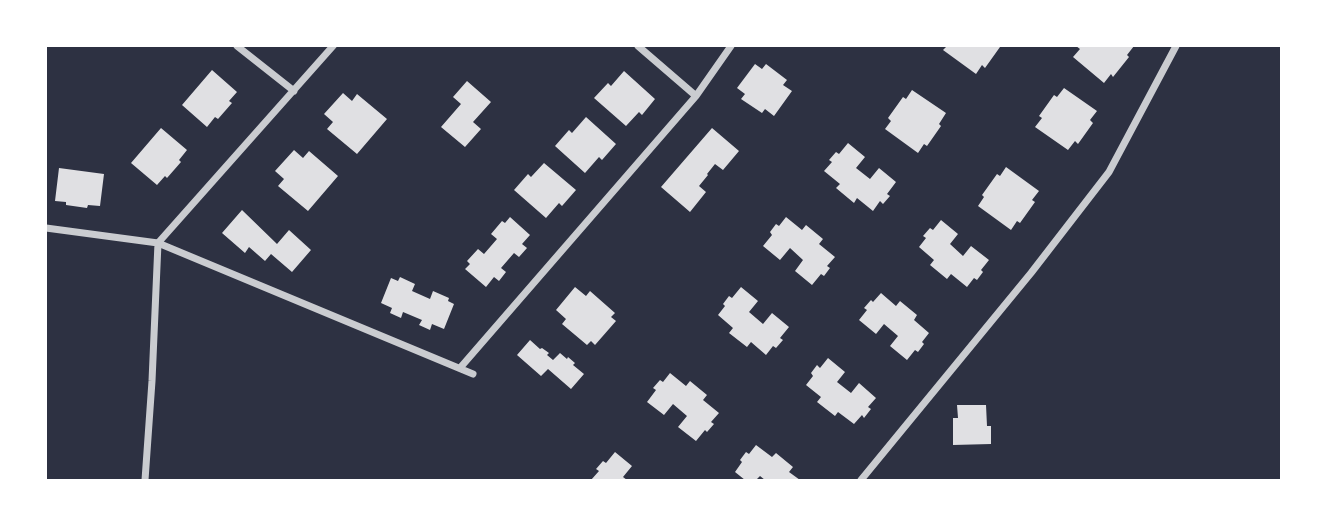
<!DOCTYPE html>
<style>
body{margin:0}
#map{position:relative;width:1327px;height:526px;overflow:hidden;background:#2d3142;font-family:Helvetica,sans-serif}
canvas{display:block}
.frame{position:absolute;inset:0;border:47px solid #fff;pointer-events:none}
</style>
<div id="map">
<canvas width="1327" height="526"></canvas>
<div class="frame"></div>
</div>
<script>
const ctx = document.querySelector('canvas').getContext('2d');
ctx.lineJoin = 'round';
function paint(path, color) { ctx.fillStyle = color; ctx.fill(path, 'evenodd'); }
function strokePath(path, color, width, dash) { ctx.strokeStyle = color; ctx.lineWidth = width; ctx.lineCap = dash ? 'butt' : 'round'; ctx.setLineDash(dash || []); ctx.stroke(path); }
paint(new Path2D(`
 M947 46H998L1000 47 985 68 982 65 976 74 943 50Z
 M1076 46H1134L1127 55 1129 57 1113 77 1111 74 1104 83 1073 57 1080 49Z
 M755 64 762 69 766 64 787 80 783 85 792 91 774 116 765 109 762 113 741 99 745 94 737 88Z
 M212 70 237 92 229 101 232 103 218 119 215 117 207 127 182 105Z
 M624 71 655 99 642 115 639 112 626 126 594 98 608 83 611 86Z
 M467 81 491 102 473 122 481 129 465 147 441 127 461 104 453 97Z
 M1064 88 1097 111 1090 120 1093 123 1078 144 1075 141 1068 150 1035 127 1042 118 1039 116 1054 95 1057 97Z
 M912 90 946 113 939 124 941 126 927 146 924 144 918 153 885 129 891 121 888 118 903 97 906 99Z
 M343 93 352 101 357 94 387 119 357 154 327 129 333 122 324 114Z
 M586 117 616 144 602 160 599 157 585 173 555 146 569 130 572 133Z
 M161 128 187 150 179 160 181 162 167 178 165 176 157 185 131 163Z
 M712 128 739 151 723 170 715 164 707 174 708 175 699 186 706 192 690 212 661 187Z
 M848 143 865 157 856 168 870 179 879 168 896 182 887 194 890 196 883 204 880 201 873 211 857 198 854 203 836 188 840 184 824 171 832 162 829 160 836 152 839 154Z
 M294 150 303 158 309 151 338 176 308 211 278 186 284 179 275 171Z
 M544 163 576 190 562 206 559 203 546 218 514 190 528 174 531 177Z
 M1006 167 1039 191 1032 200 1035 202 1020 223 1017 221 1011 230 978 206 984 197 982 195 997 174 1000 176Z
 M59 168 104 174 100 206 88 205 87 208 66 205V202L55 201Z
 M242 210 277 244 289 230 311 250 292 272 271 254 265 261 249 247 245 253 222 233Z
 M510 217 530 235 522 244 527 248 519 257 514 253 501 268 506 272 499 281 494 277 486 287 465 269 470 264 467 261 478 249 484 254 497 239 491 234 502 221 505 223Z
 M786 217 802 230 806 225 823 239 819 244 835 257 827 266 830 268 824 276 821 274 812 285 795 271 803 260 790 248 780 260 763 246 772 235 770 232 776 224 779 226Z
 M941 220 958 234 950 244 963 256 971 246 989 260 981 270 983 272 977 280 974 278 967 287 951 274 947 279 930 265 934 260 919 247 926 238 923 236 930 228 933 230Z
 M400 277 415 284 412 291 430 299 433 291 449 298 448 301 454 304 444 329 432 324 430 330 419 325 422 320 403 312 401 318 390 313 392 308 381 303 391 278 398 281Z
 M575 287 586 296 590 291 615 313 611 317 616 321 595 345 591 341 587 345 562 324 566 319 556 310Z
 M741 287 758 301 749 312 763 324 772 313 789 327 780 338 783 340 776 348 773 346 766 355 751 342 747 347 729 333 733 328 718 315 725 306 723 304 729 296 732 298Z
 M881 293 896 306 900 301 917 315 914 320 929 333 922 342 924 344 918 352 915 350 907 360 890 346 898 336 884 324 876 334 859 320 867 310 864 308 871 300 873 302Z
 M530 340 540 349 542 348 549 353 547 355 553 360 560 353 567 359 568 357 575 363 573 365 584 374 571 389 548 369 541 376 517 355Z
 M828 358 845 372 837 382 851 393 859 383 876 398 868 407 871 409 864 418 862 415 854 424 838 412 835 416 817 402 821 397 806 385 813 376 811 373 817 365 820 368Z
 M670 373 686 386 690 381 707 395 703 400 719 413 711 422 714 424 707 432 705 430 696 441 678 427 687 416 673 404 664 415 647 402 656 390 653 388 660 380 663 382Z
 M957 405H986L987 426H991V444L953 445V418H958Z
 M756 445 772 457 776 453 793 467 789 472 800 480H765L760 476 756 480H745L735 472 742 462 740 460 746 452 749 454Z
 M615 452 632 466 623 477 627 480H591L599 471 596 469 603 461 606 463Z`), '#e0e0e3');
strokePath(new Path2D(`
 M237 46 294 91
 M638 46 696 96 731 46
 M46 228 158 243 473 374
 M460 368 696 96
 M145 480 152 381 158 243 333 46
 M861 480 1031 273 1109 172 1176 46`), '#caccd0', 7);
</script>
